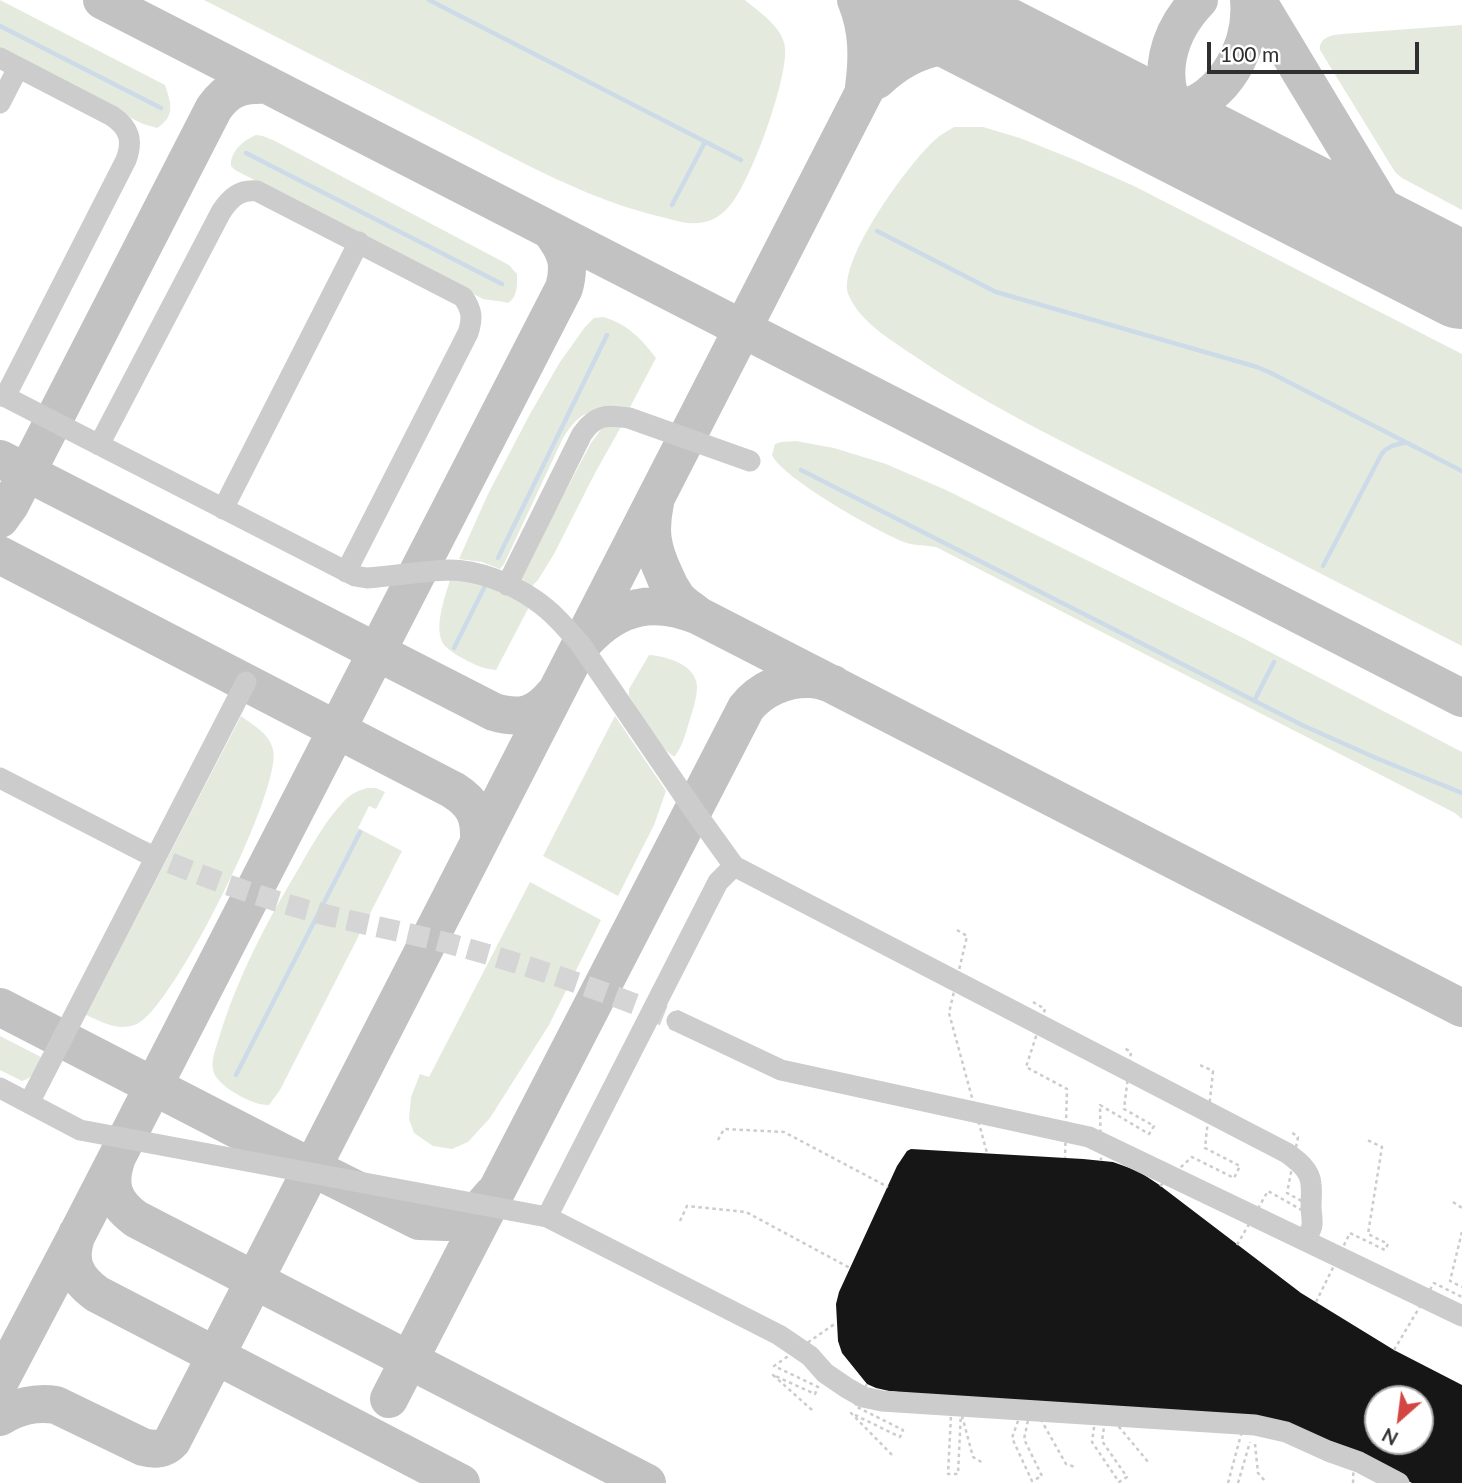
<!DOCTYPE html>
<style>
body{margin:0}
#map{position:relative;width:1462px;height:1483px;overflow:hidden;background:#fff;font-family:Lato,sans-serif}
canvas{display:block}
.north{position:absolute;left:1364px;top:1385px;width:70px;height:70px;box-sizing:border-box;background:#fff;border:2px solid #acacac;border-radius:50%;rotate:208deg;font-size:19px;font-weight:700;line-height:28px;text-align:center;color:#2f2f2f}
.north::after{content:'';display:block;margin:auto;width:24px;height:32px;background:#d34644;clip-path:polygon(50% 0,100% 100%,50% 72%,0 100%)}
.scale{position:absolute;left:1207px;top:42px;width:212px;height:32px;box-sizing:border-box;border:4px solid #2f2f2f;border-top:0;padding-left:9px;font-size:21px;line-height:24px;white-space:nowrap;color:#2f2f2f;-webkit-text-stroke:5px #fff;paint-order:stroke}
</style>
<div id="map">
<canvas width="1462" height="1483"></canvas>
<div class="north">N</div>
<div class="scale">100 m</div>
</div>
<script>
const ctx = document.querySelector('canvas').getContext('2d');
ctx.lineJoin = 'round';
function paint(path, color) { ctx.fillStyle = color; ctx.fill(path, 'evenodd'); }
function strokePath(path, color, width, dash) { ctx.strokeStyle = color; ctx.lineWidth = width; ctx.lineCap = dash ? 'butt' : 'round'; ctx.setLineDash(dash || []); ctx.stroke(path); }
paint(new Path2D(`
 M0 0 165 85C171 103 176 116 157 128L143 124 0 51Z
 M204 0H745C759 12 783 27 785 48 788 79 749 189 726 210 714 221 704 224 688 223 678 222 667 218 657 216 589 199 525 164 463 132 377 88 290 44 204 0Z
 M1462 25V210L1402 178 1395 172 1320 50C1319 37 1332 35 1342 34Z
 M954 127H983L1020 138 1075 160 1134 186 1462 354V646C1364 596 1267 546 1170 496 1082 451 991 409 910 353 888 338 860 321 849 296 834 264 911 160 936 139 941 134 948 131 954 127Z
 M256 135 263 136 275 141 509 265 517 274C517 284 518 297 508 303 498 300 492 301 483 299L235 170 231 166C230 151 244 140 256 135Z
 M603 317C626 323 642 339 656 358L629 409C595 410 583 406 563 438L504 564 500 569 482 562 459 559 488 494 530 414 560 362 585 327 594 318Z
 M613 424 622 425 595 473 554 554 538 580 532 586 522 579V573L591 443 602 428Z
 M796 441 834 448 886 464 946 490 1245 639 1462 752V819L1455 813 936 547C925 545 914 546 904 542 878 532 782 478 772 455L775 444 781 442Z
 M450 580C485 580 500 592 529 607L496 670C485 669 474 665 464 659 458 656 450 651 445 646 432 631 445 597 450 580Z
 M649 655C667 656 696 665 697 686 697 698 693 709 690 719 686 732 683 745 675 756H673C654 742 642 716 629 696V689Z
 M241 716C253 725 270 734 273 750 283 788 172 1010 137 1024 119 1032 102 1022 86 1015Z
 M615 716 666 791 654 825 618 896 543 856Z
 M367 788H376L385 792 376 809 369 806 358 828 402 851 280 1090 269 1105C253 1106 216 1086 213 1070 211 1059 216 1048 219 1038 237 978 267 921 299 868 312 845 326 820 344 801 351 794 357 791 367 788Z
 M530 882 601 920 549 1025 490 1118 468 1142 452 1149 433 1146 414 1133 409 1119 411 1097 420 1074 429 1077Z
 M0 1036 41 1057C37 1068 34 1078 22 1081L0 1070Z`), '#e4ebde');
strokePath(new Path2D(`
 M429 0 741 160
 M0 26 161 108
 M246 153 502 284
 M672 205 705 142
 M877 231 996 292 1257 367 1269 372 1462 471
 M801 470 1302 725 1376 758 1462 793
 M498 558 607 335
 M1323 566 1381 455C1387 446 1395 445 1404 443
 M454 648 484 588
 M1254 701 1274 662
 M236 1075 360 832`), '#cddbe8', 4.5);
strokePath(new Path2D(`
 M102 0 1462 698
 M856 0C868 29 868 57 864 87
 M1199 0C1168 32 1155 76 1178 117 1184 129 1193 138 1202 148
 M1257 0 1394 227 1409 247 1426 262 1462 263
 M877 80C918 41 957 41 1010 49
 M1128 110C1144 111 1161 115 1177 111 1225 99 1253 46 1249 0
 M0 459 494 712C521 720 537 715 554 694
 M0 519 10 505 214 108C229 87 243 84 268 85
 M0 555 453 790C474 803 480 816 479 841
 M699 616 1462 1008
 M586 640C619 604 655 598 699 616 692 610 683 605 677 598 672 591 667 582 664 574 652 548 649 531 655 503
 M0 1007 281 1152 419 1221 446 1222 463 1218 480 1209 493 1194
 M117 1157C107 1185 113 1202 136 1219L647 1483
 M77 1234C67 1261 75 1278 97 1294L461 1483
 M0 1381 80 1229 564 288C571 263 566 251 550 230
 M389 1399 746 708C761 689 786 678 810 679 818 679 825 682 833 684
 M0 1417C18 1406 35 1402 56 1405L143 1447C154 1450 164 1450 172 1441L863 94C872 78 880 59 891 45 907 23 930 10 954 0`), '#c2c2c2', 38);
strokePath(new Path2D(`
 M913 0 1462 281`), '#c2c2c2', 96);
paint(new Path2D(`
 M911 1149 1083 1159 1113 1162 1138 1171 1158 1184 1301 1293 1394 1350 1462 1385V1483H1412L1325 1439 889 1391 876 1388 867 1384 842 1353 838 1341 836 1304 839 1292 897 1166 907 1151ZM1378 1399H1420V1441H1378Z`), '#161616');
strokePath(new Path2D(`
 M142 851C195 874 250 894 307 910 354 923 403 931 451 944 528 965 603 990 677 1021`), '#d5d5d5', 21, [21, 10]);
strokePath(new Path2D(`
 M718 1140 724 1129 784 1132 888 1187
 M1453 1202 1462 1208
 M680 1221 687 1206 746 1212 850 1268
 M1462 1232 1450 1281 1462 1287
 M1255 1444 1258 1473 1265 1481
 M1238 1483 1250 1442`), '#ccc', 2.5, [3.5, 3.5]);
strokePath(new Path2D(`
 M0 58 112 116C130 128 133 141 126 160L5 397
 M0 103 18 68
 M0 394 355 576 367 578C394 576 422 571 449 570 478 570 511 583 535 600 553 612 567 629 581 645L693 809 734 866 1287 1153C1298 1161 1310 1170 1311 1184 1312 1191 1311 1200 1311 1207 1312 1225 1315 1224 1305 1240
 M99 445 221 212C230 198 240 189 257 191L463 297C472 310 473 318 468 333L346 572
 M223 509 359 242
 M507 585 582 434C596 414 606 415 629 418L750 461
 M0 778 142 851
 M677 1021 781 1070 1089 1137 1462 1316
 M0 1088 80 1130 547 1217 779 1335 810 1356 825 1373 847 1388 863 1397 882 1401 1255 1425 1286 1432 1328 1451 1359 1462 1399 1483
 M29 1103 246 682
 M547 1217 718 882 734 866`), '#ccc', 21);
strokePath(new Path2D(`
 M957 930 967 936 949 1013 987 1153
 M1033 1002 1045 1009 1026 1067 1067 1089 1065 1158
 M1101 1161 1100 1105 1149 1134 1154 1126 1124 1109 1131 1052 1124 1048
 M1160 1186 1192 1157 1234 1178 1240 1166 1205 1148 1213 1071 1200 1065
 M1237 1245 1268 1191 1307 1213 1311 1206 1287 1193 1298 1137 1290 1131
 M1316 1302 1350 1233 1385 1250 1388 1244 1368 1234 1382 1147 1367 1140
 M1394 1350 1434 1283 1462 1297
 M867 1384 855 1406 903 1430 900 1437 851 1413 894 1457
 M952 1396 948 1474H958L961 1412 973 1457 983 1463
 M1025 1401 1012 1438 1032 1481 1042 1476 1024 1439 1029 1416 1040 1418 1066 1464 1075 1467
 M1097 1406 1092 1442 1119 1482 1127 1477 1102 1441 1105 1420 1115 1422 1149 1463
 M812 1410 773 1375 815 1394 818 1387 774 1366 836 1323
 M1228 1483 1246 1416
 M1353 1483 1354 1453`), '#ccc', 2.5, [3.5, 3.5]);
</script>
